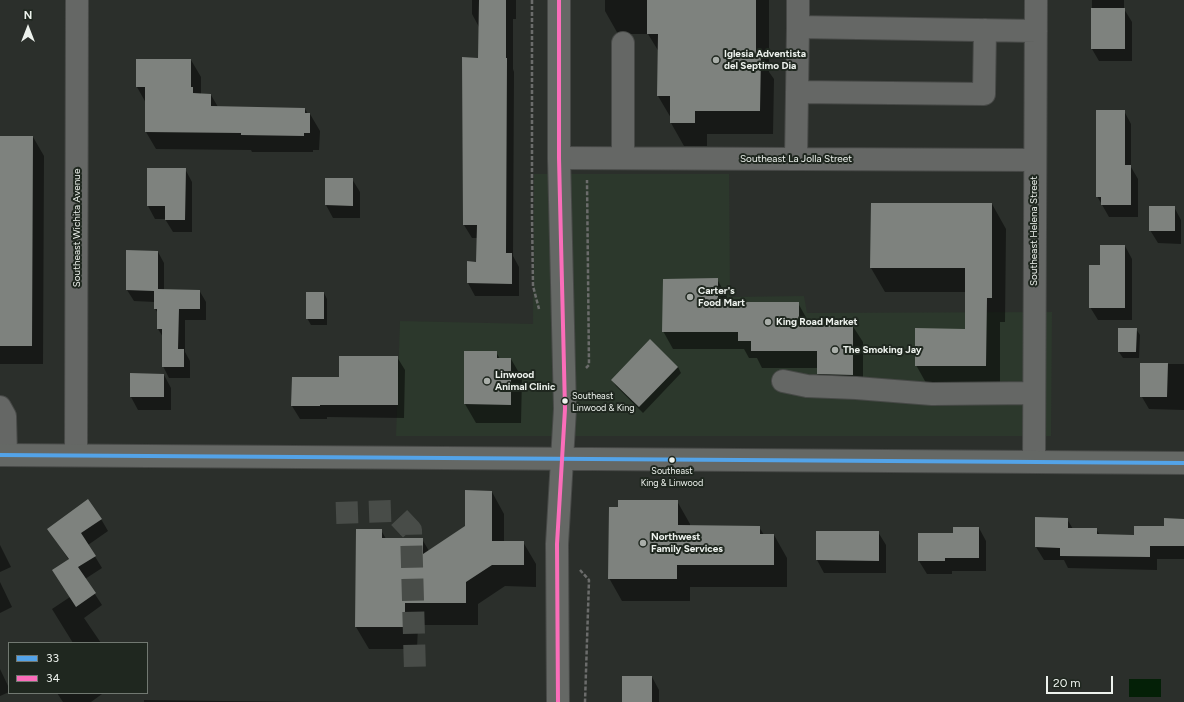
<!DOCTYPE html>
<style>
body{margin:0}
#map{position:relative;width:1184px;height:702px;overflow:hidden;background:#2b2f2b;font-family:Figtree,sans-serif}
canvas{display:block}
.legend{position:absolute;left:8px;top:642px;width:140px;height:52px;box-sizing:border-box;background:#1f271f;border:1px solid #717871;margin:0;padding:5px 7px;list-style:none;font-size:12px;color:#edf2ed}
.legend li{display:flex;align-items:center;gap:8px;height:20px}
.legend b{width:20px;border:1px solid #717871}
.north{position:absolute;left:8px;top:8px;width:40px;height:40px;-webkit-text-stroke:3px #1f271f;paint-order:stroke;rotate:0deg;font-size:11px;font-weight:700;line-height:16px;text-align:center;color:#edf2ed}
.north::after{content:'';display:block;margin:auto;width:14px;height:18px;background:#edf2ed;clip-path:polygon(50% 0,100% 100%,50% 72%,0 100%)}
.scale{position:absolute;left:1046px;top:676px;width:67px;height:18px;box-sizing:border-box;border:2px solid #edf2ed;border-top:0;padding-left:5px;font-size:12px;line-height:14px;white-space:nowrap;color:#edf2ed;-webkit-text-stroke:3px #1f271f;paint-order:stroke}
</style>
<div id="map">
<canvas width="1184" height="702"></canvas>
<ul class="legend">
<li><b style="height:5px;background:#53a3e8"></b>33</li>
<li><b style="height:5px;background:#fb6dba"></b>34</li>
</ul>
<div class="north">N</div>
<div class="scale">20 m</div>
</div>
<script>
const ctx = document.querySelector('canvas').getContext('2d');
ctx.lineJoin = 'round';
function paint(path, color) { ctx.fillStyle = color; ctx.fill(path, 'evenodd'); }
function strokePath(path, color, width, dash) { ctx.strokeStyle = color; ctx.lineWidth = width; ctx.lineCap = dash ? 'butt' : 'round'; ctx.setLineDash(dash || []); ctx.stroke(path); }
function write(font, color, halo, rows, align = 'center') {
  ctx.font = font + ' Figtree,sans-serif'; ctx.lineWidth = 4; ctx.setLineDash([]); ctx.textBaseline = 'middle'; ctx.strokeStyle = halo; ctx.fillStyle = color; for (const [text, x, y, turn = 0] of rows) {
    ctx.save(); ctx.translate(x, y); ctx.rotate((+turn || 0) * Math.PI / 180); ctx.textAlign = isNaN(turn) ? turn : align; if (halo) ctx.strokeText(text, 0, 0); ctx.fillText(text, 0, 0); ctx.restore();
  }
}
paint(new Path2D(`
 M534 174H729L730 297 804 296 807 313 1052 312 1051 436H396L400 321 533 324Z`), '#2c382c');
paint(new Path2D(`
 M1129 679H1161V697H1129Z`), '#042007');
paint(new Path2D(`
 M472 0H516V19H513V69L514 72 513 256 519 267V296H475L468 283 477 263 478 238H472L464 225 479 59V27L472 14Z
 M605 0H769V72L774 79 773 134H707V146H684L671 123V118L658 96 659 52 648 34H618L605 11Z
 M1092 0H1124V9L1132 22V61H1099L1092 49Z
 M191 60 201 77V94L211 95 218 107 305 109 308 114H310L320 131 319 150H313V152H252L251 150 156 149 146 132V103L137 87Z
 M1124 111 1131 124V167L1138 179V217H1109L1097 196Z
 M0 137H33L44 156 43 364H0Z
 M148 169H185L192 182V232H173L165 219H155L148 206Z
 M352 179 360 192V218H333L326 205Z
 M992 204 1006 229 1005 322H1000V390H930L916 365 966 330V292H885L871 268Z
 M1174 207 1181 220V244L1158 243 1150 230Z
 M1125 246 1132 259V320H1098L1090 307 1101 266Z
 M158 252 164 263V290H199L206 302V320H185V352L190 361V378H169L163 366V337L158 329V313L155 309V302L134 301 127 290Z
 M717 279 727 297V303H798L808 321V325H852L863 342V392L828 391 818 374V368H762L757 358H749L744 349H673L663 331Z
 M324 293 327 299V325H311L307 318Z
 M1119 329H1136L1140 335 1139 358H1123L1119 352Z
 M496 352 500 359H511L522 378 521 423H476L465 404Z
 M397 357 405 370 404 418 327 417V419H300L292 406 340 378Z
 M1142 364H1184V410L1149 409 1142 397Z
 M678 367 681 373 643 413 616 386 612 380Z
 M164 375 171 388V410H138L131 397Z
 M492 492 504 514V542H523L536 564V587L505 586 478 604V625H418L417 649H369L356 627 381 530 386 539H422L429 551 466 527Z
 M677 501 690 524V526L759 527 764 535H774L787 558V587H690V601H622L609 578 619 508Z
 M1036 518 1067 519 1073 529H1096L1100 535 1135 536 1165 527 1184 520V559H1157V570L1068 568 1064 560H1044L1036 547Z
 M101 519 108 531 88 545 102 568 85 579 102 605 84 618 101 643H73L52 609 70 597 69 560 48 529Z
 M979 528 986 541V571H952V574H927L919 561V534H954Z
 M817 532H878L886 545V573H824L817 560Z
 M0 545 11 567 0 572Z
 M0 582 12 607 0 613Z
 M0 669 9 688V692L0 696Z
 M652 677 659 690V702H623Z
 M57 693H102V694L91 702H63Z
 M144 700 302 702H144Z`), '#0007');
paint(new Path2D(`
 M479 0H506V58H507L506 253H512V284L467 283V261L476 262 477 225H463L462 57 478 58Z
 M647 0H756V55H761L760 111H695V123H670V96H657L658 34H647Z
 M1091 8H1125V49H1091Z
 M136 59H191V87H193V93L211 94V106L305 108V113H310V133H304V136L241 135V133L145 132V87H136Z
 M1096 110H1125V165H1131V205H1101V197H1096Z
 M0 136H33L32 346H0Z
 M147 168H186L185 220H165V206H147Z
 M325 178H353V206L325 205Z
 M871 203H992V298H987L986 366H915V328L965 329V268H870Z
 M1149 206H1175V231H1149Z
 M1100 245H1125V308H1089V265H1100Z
 M126 250 158 251V289L200 290V309H179L178 349H184V367H162V329H157V309H154V291L126 290Z
 M718 278V302H799V324H853V375L817 374V351H751V341H738V332H662L663 279Z
 M306 292H324V319H306Z
 M1118 328H1137L1136 352H1118Z
 M650 339 678 367 639 407 611 380Z
 M464 351H497V358H511V405L464 404Z
 M339 356H398V405H320V406H291L292 377H339Z
 M1140 363H1168L1167 397H1140Z
 M130 373 164 374V397H130Z
 M465 490 492 491V541H524V565H492L466 582V603H405V627H355L356 529H382V538H423V554L465 526Z
 M88 499 102 519 81 533 96 556 78 567 96 593 76 607 52 570 69 559 47 529Z
 M618 500H678V525L760 526V534H774V565H677V579H608L609 507H618Z
 M1035 517 1068 518V528H1097V534L1134 535V526H1164V518L1184 519V546H1150V557L1060 556V548L1035 547Z
 M953 527H979V558H945V561H918V533H953Z
 M816 531H879V561L816 560Z
 M622 676H652V702H622Z`), '#7e827e');
strokePath(new Path2D(`
 M336 513 393 511 411 530 415 671`), '#484c48', 22, [22, 11]);
const minor = new Path2D(`
 M798 27V0
 M623 43V158
 M797 92 984 94 985 30
 M559 158 1034 160
 M796 159 798 27 1036 31
 M783 381 807 386 856 388 932 394 1034 393
 M0 407 5 416 6 455
 M76 455 77 0
 M1034 462 1036 0`);
const major = new Path2D(`
 M0 455 1184 463
 M558 702 557 544 565 409 559 158V0`);
strokePath(minor, '#474947', 24);
strokePath(major, '#474947', 24);
strokePath(new Path2D(`
 M532 0V216L533 286 539 309
 M586 368 589 365 587 180
 M580 570 589 580 585 702`), '#6b6c6b', 2.5, [4, 2]);
strokePath(minor, '#656765', 22);
strokePath(major, '#656865', 22);
strokePath(new Path2D(`
 M0 455 1184 463`), '#53a3e8', 4);
strokePath(new Path2D(`
 M558 702 557 544 565 409 559 158V0`), '#fb6dba', 4);
for (const [x, y, r, color] of [
 [716,60,4,"#a9aea9"],
 [690,297,4,"#a9aea9"],
 [768,322,4,"#a9aea9"],
 [835,350,4,"#a9aea9"],
 [487,381,4,"#a9aea9"],
 [565,401,3.5,"#edf2ed"],
 [672,460,3.5,"#edf2ed"],
 [643,543,4,"#a9aea9"]
]) { const dot = new Path2D(); dot.arc(x, y, r, 0, 2 * Math.PI); ctx.fillStyle = color; ctx.fill(dot); strokePath(dot, '#1f271f', 1.5); }
write('9px', '#edf2ed', '#1f271f', [
 ["Southeast",572,396],
 ["Linwood & King",572,408],
 ["Southeast",672,471,"center"],
 ["King & Linwood",672,483,"center"]
], 'left');
write('bold 10px', '#edf2ed', '#1f271f', [
 ["Iglesia Adventista",724,54],
 ["del Septimo Dia",724,66],
 ["Carter's",698,291],
 ["Food Mart",698,303],
 ["King Road Market",776,322],
 ["The Smoking Jay",843,350],
 ["Linwood",495,375],
 ["Animal Clinic",495,387],
 ["Northwest",651,537],
 ["Family Services",651,549]
], 'left');
write('10px', '#edf2ed', '#1f271f', [
 ["Southeast La Jolla Street",796,159],
 ["Southeast Wichita Avenue",77,228,-90],
 ["Southeast Helena Street",1034,231,-90]
]);
</script>
